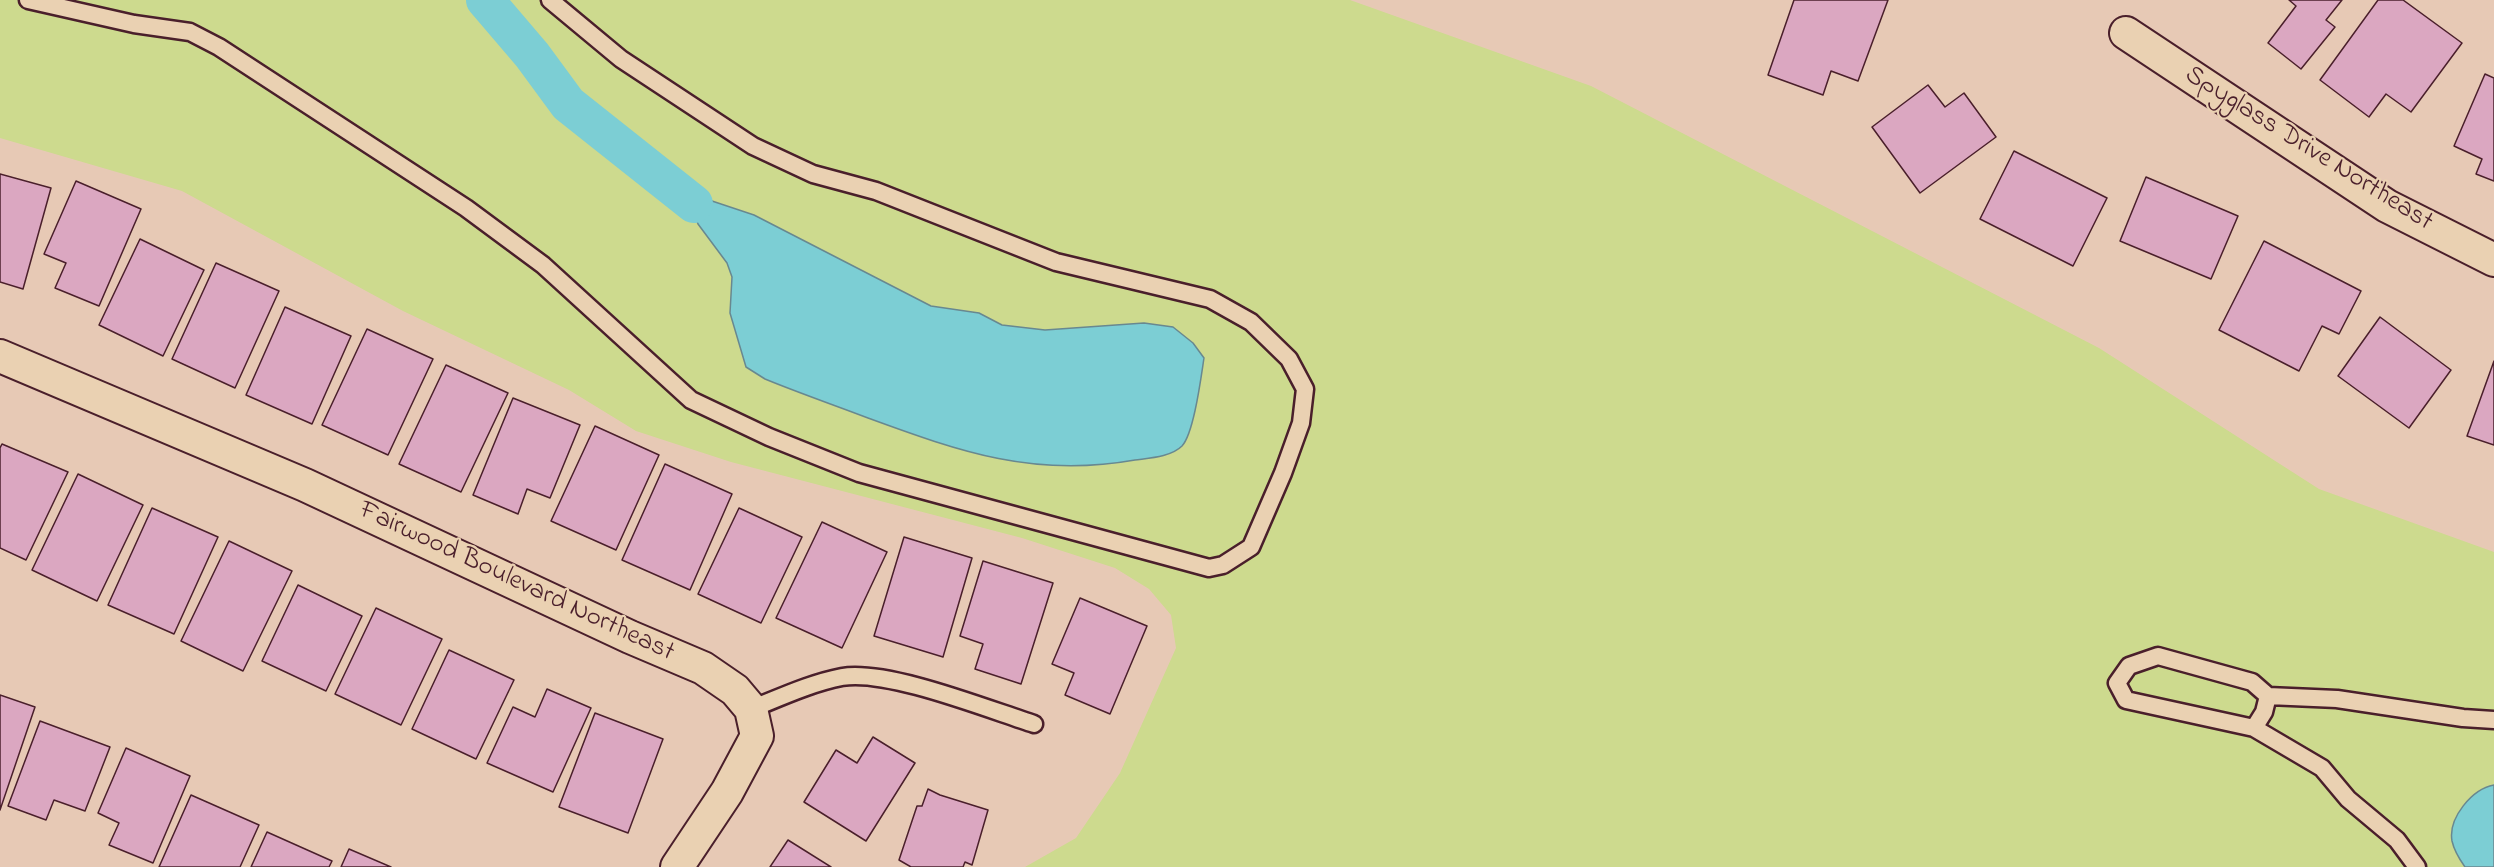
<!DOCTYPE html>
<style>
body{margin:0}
canvas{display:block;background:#e7c9b5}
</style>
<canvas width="2494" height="867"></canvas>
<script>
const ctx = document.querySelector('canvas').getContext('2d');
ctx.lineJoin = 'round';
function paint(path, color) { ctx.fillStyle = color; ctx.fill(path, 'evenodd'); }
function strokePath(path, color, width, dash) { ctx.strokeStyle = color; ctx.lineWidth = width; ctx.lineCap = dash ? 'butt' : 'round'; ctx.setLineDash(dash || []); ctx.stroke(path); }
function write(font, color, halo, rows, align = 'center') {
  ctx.font = font + ' "Indie Flower",sans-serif'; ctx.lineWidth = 4.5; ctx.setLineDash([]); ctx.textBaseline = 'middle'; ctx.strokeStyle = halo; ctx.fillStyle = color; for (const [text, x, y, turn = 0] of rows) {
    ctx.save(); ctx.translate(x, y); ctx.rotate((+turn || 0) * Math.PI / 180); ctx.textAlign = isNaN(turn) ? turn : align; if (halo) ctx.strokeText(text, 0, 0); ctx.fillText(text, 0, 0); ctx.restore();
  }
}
paint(new Path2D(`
 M0 0H1350L1591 86 2099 348 2319 489 2494 552V867H1025L1076 838 1120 773 1176 648 1171 615 1149 589 1115 568 1022 538 731 462 636 431 569 390 403 311 182 191 0 138Z`), '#cdda8e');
const water = new Path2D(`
 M703 198 754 215 931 306 979 313 1002 325 1045 330 1144 323 1173 327 1193 343 1204 358C1201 377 1194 433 1182 446 1171 457 1149 458 1135 460 1034 478 961 452 868 418 834 405 799 393 765 379L746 367 730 313 732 277 727 263 698 224 694 214V204Z
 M2494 785V867H2465C2460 860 2454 850 2452 841 2448 818 2472 789 2494 785Z`);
paint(water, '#7cced4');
strokePath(water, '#688890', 1.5);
strokePath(new Path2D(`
 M485 0 532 55 568 104 694 204`), '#7cced4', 38);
const building = new Path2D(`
 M1794 0H1888L1858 81 1831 71 1823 95 1768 75Z
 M2289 0H2342L2326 20 2335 27 2301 69 2268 43 2296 6Z
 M2378 0H2403L2462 43 2411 112 2386 94 2369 117 2320 80Z
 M2485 74 2494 78V181L2476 174 2482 159 2454 146Z
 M1928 85 1945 107 1964 93 1996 137 1920 193 1872 127Z
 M2014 151 2107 198 2073 266 1980 219Z
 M0 174 51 188 23 289 0 282Z
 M2146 177 2238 216 2211 279 2120 241Z
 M76 181 141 209 99 306 55 288 66 263 44 254Z
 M140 239 204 270 163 356 99 325Z
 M2264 241 2361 291 2339 334 2322 326 2299 371 2219 330Z
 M216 263 279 291 235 388 172 359Z
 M285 307 351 336 312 424 246 395Z
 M2380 317 2451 370 2409 428 2338 376Z
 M367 329 433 359 388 455 322 425Z
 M2494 361V445L2467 436Z
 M446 365 508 393 461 492 399 464Z
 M513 398 580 425 550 498 527 489 518 514 473 495Z
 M595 426 659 455 616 550 551 521Z
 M2 444 68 472 26 560 0 548V448Z
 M665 464 732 494 690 590 622 560Z
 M78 474 143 505 97 601 32 570Z
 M152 508 218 537 174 634 108 605Z
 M739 508 802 537 761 623 698 594Z
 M822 522 887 552 842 648 776 618Z
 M904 537 972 558 943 657 874 636Z
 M229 541 292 571 243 671 181 641Z
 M983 561 1053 583 1021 684 975 669 983 644 960 636Z
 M298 585 362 616 326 691 262 661Z
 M1080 598 1147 626 1110 714 1065 695 1074 673 1052 664Z
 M376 608 442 639 401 725 335 694Z
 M449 650 514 680 476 759 412 729Z
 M547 689 591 708 553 792 487 763 513 707 535 717Z
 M0 695 35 707 0 810Z
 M595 713 663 739 628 833 559 807Z
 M40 721 110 747 85 811 54 800 46 820 8 806Z
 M873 737 915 763 866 841 804 802 836 750 857 763Z
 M126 748 190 776 153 863 109 845 119 823 98 813Z
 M928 789 940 795 988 810 972 865 965 862 963 867H911L899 860 917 806H922Z
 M191 795 259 825 240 867H159Z
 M267 832 332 861 329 867H251Z
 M788 840 831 867H770Z
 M349 849 391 867H341Z`);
paint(building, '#dba7c1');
strokePath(building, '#4a1f2b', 1.5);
const service = new Path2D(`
 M28 0 134 24 190 32 219 47 466 208 543 265 691 400 769 437 859 473 1209 568 1223 565 1251 547 1283 473 1301 423 1305 389 1289 359 1251 322 1210 299 1056 262 876 191 813 174 753 146 621 59 550 0
 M2268 696 2337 699 2463 718 2494 720
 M751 709C781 697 811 683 842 677 887 669 987 709 1034 724
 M2254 728 2264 712 2268 696 2252 682 2158 656 2129 666 2117 683 2126 700 2254 728 2322 768 2348 799 2397 840 2417 867`);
const minor = new Path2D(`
 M2126 33 2387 206 2494 260
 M0 356 305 485 630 637 703 668 735 690 751 709 757 736 727 792 677 867`);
strokePath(service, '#4a1f2b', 21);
strokePath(minor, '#4a1f2b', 36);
strokePath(service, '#ead1b2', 16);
strokePath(minor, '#ead1b2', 32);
write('27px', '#4a1f2b', '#ead1b2', [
 ["Spyglass Drive Northeast",2308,150,32],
 ["Fairwood Boulevard Northeast",516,583,25]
]);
</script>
